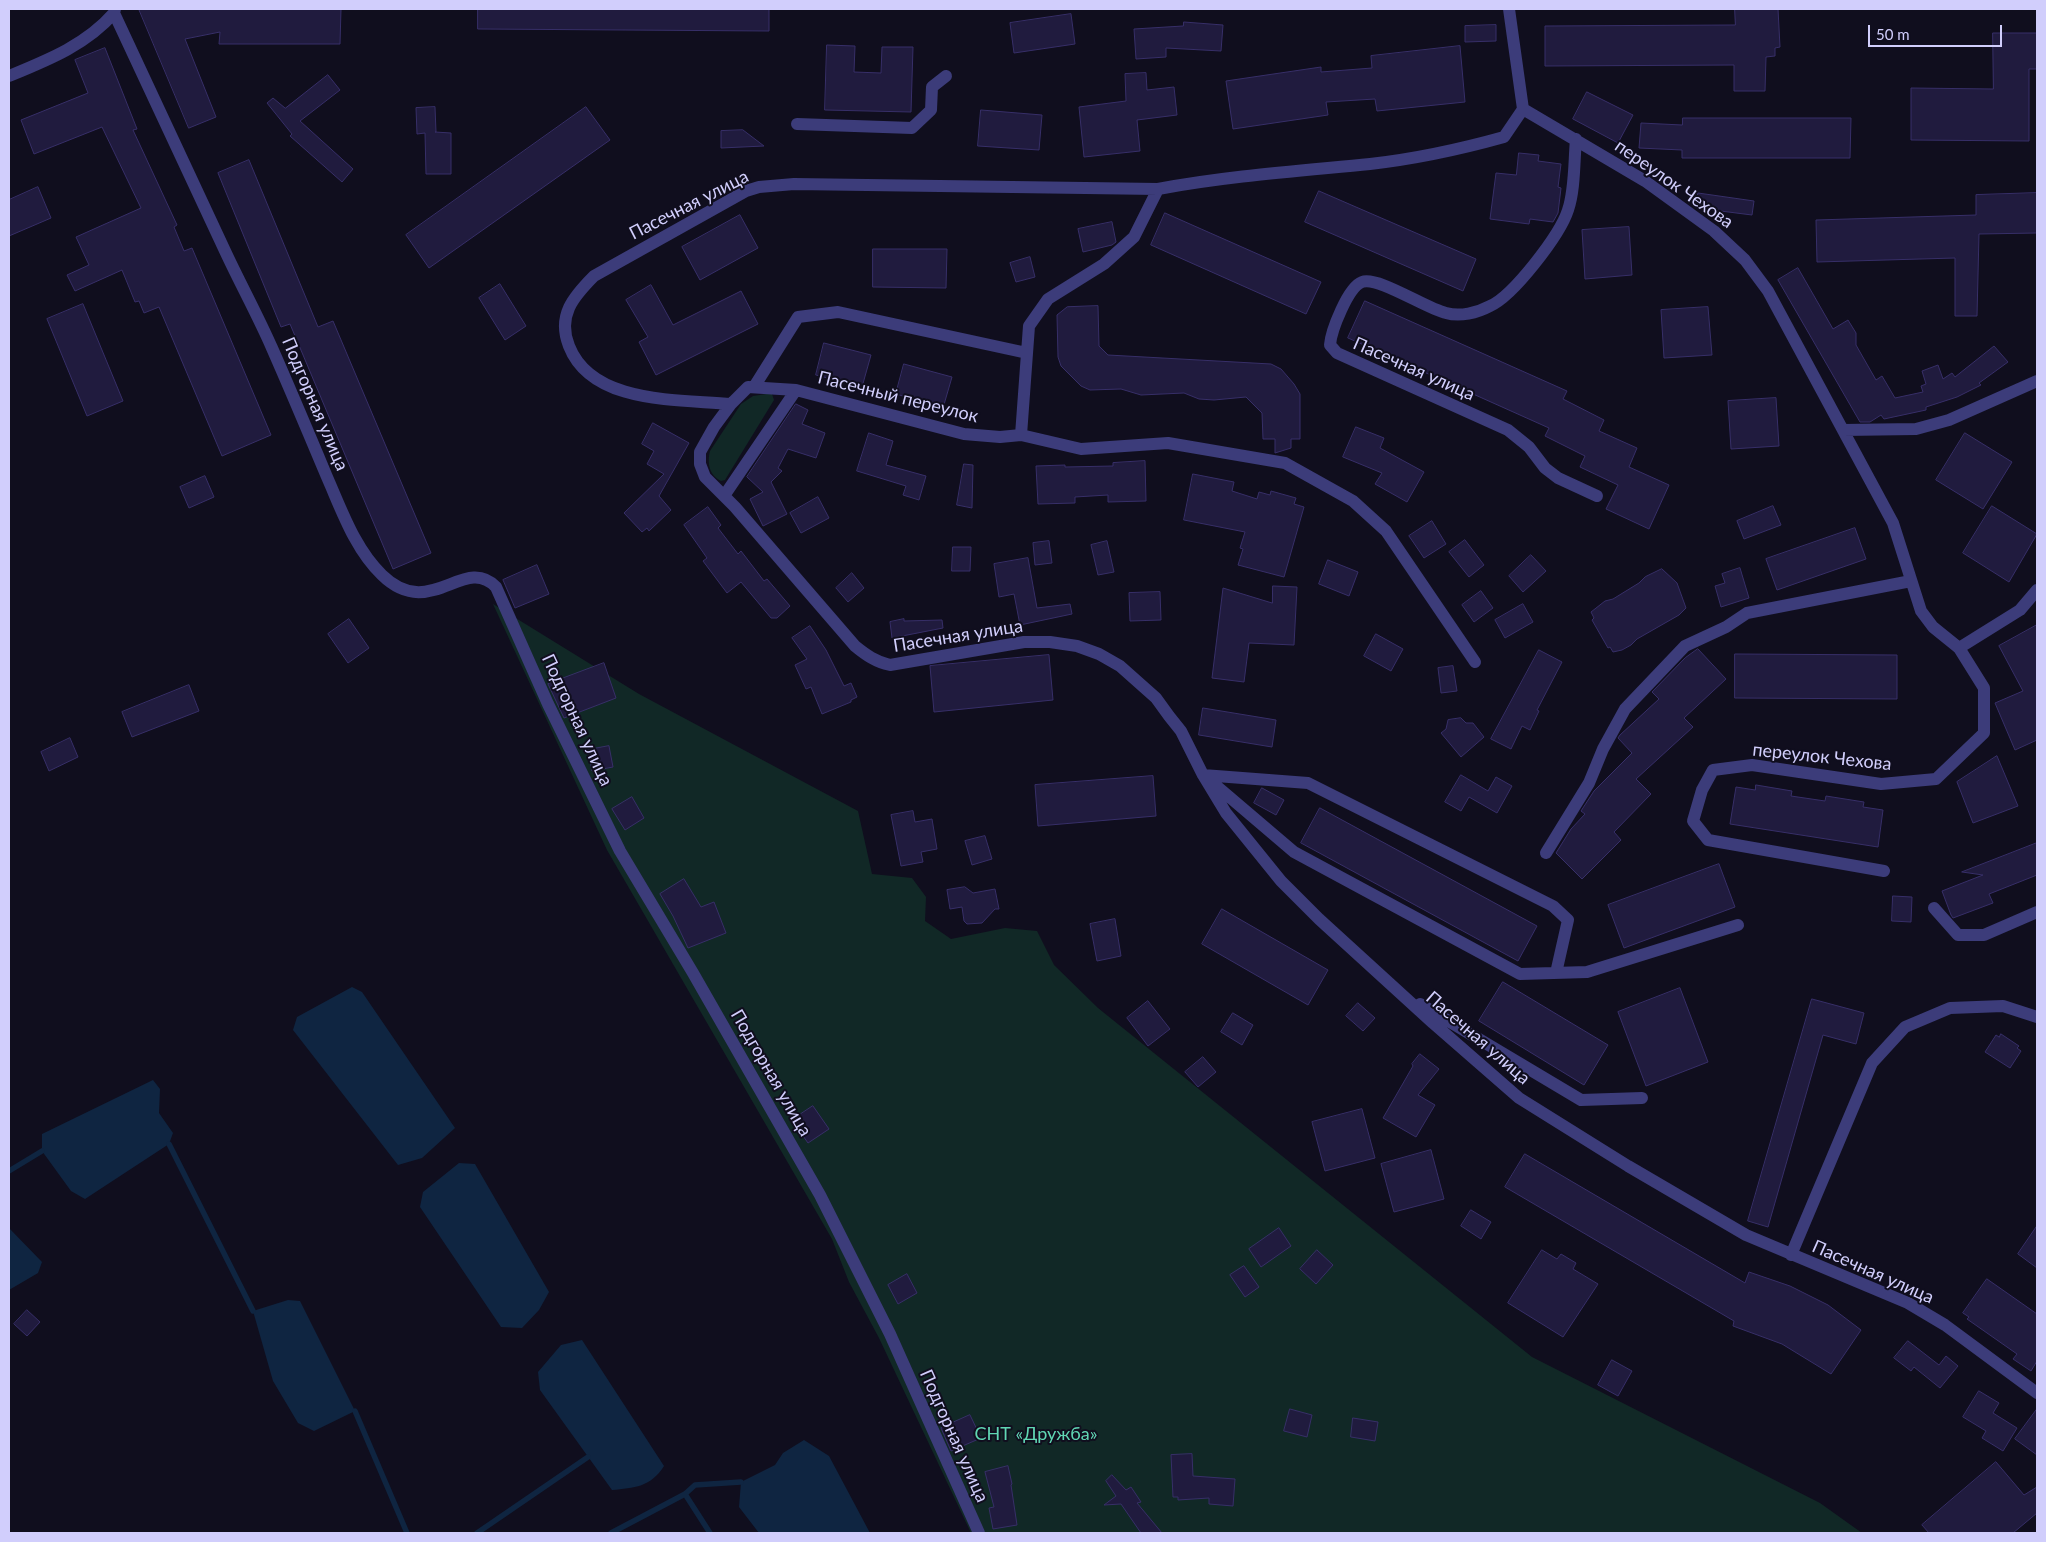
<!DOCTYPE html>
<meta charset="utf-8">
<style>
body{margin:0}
#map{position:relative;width:2046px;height:1542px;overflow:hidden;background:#100e1e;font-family:Lato,sans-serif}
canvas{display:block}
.frame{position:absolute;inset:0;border:10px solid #d1cefc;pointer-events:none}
.scale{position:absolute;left:1868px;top:25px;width:134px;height:22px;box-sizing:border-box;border:2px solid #d1cefc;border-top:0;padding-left:6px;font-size:15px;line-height:18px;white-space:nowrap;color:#d1cefc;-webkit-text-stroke:4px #100e1e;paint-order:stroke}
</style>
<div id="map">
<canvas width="2046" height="1542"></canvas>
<div class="frame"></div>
<div class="scale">50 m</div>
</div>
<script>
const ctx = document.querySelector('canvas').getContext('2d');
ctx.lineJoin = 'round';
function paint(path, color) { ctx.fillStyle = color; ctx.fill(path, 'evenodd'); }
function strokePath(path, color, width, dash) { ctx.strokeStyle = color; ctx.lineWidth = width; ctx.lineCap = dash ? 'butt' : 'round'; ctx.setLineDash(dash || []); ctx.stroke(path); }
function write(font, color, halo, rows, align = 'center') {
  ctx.font = font + ' Lato,sans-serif'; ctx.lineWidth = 4; ctx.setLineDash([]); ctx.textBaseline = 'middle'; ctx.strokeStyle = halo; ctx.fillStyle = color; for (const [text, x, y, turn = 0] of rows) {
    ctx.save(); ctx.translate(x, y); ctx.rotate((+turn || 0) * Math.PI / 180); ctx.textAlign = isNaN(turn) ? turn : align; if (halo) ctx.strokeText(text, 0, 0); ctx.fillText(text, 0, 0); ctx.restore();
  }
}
paint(new Path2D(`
 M766 394H772L774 400 725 480 721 481C709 475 707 463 710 451L741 404 753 396Z
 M493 604 639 694 858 811 872 874 912 878 926 897 925 921 951 939 1005 928 1037 931 1054 965 1098 1008 1532 1357 1820 1503 1862 1533H971L879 1338 849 1282 832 1239 607 850Z`), '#112826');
paint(new Path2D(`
 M352 987 362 992 455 1128 422 1158 398 1165 293 1030 297 1017Z
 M153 1080 160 1089 159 1113 173 1133 169 1144 85 1199 71 1191 42 1151V1134Z
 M459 1163 475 1164 549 1292 539 1310 522 1328 501 1327 420 1207 423 1192Z
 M9 1228 42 1262 38 1273 9 1290Z
 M288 1300 300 1301 355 1411 314 1431 298 1423 273 1381 253 1311Z
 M582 1340 664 1466C651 1487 634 1488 612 1490L540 1390 538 1372 561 1345Z
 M804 1440 829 1456 870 1533H759L739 1507 741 1482 775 1465 783 1453Z`), '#0f2541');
strokePath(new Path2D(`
 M169 1144 253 1311
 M9 1171 42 1151
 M355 1411 407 1533
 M685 1494 710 1533
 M477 1533 588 1457
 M611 1533 685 1494 695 1485 741 1482`), '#0f2541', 5.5);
const building = new Path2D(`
 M139 9H341L340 44H219L220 32 185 39 216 117 189 128Z
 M478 9H769V31L478 29Z
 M1735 9H1778L1780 47 1775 48V56L1766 57 1765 91H1734V65L1545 66V26L1735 25Z
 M1071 14 1075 44 1014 53 1010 23Z
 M1184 22 1223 25 1221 51 1166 48V57L1136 59 1134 29 1183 26Z
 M1496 25V41L1465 42V26Z
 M1993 33H2037V69H2029V141L1911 140V88L1993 89Z
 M827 45 855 46 854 72 881 73 882 47H913L911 112 825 110Z
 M1460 46 1465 102 1377 111 1375 99 1326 102 1328 115 1233 129 1226 81 1321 67V72L1372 68 1371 56Z
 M105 48 137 129 133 130 177 225 174 227 184 251 192 248 271 435 222 456 159 307 144 313 139 301 135 302 122 270 75 291 67 275 89 265 76 237 141 208 102 127 34 154 21 120 88 93 75 60Z
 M1146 73 1147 90 1174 87 1177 115 1137 120 1140 151 1084 157 1079 107 1126 101 1125 74Z
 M328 75 340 90 300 121 353 169 342 182 290 136 292 134 267 103 273 98 285 108Z
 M1587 92 1633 115 1618 143 1573 119Z
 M435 107 436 132H435L451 133V174H426L425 133 417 134 416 108Z
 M586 107 610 140 429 268 406 235Z
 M981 110 1042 115 1039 150 978 146Z
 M1683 118H1851L1850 158H1682V150L1639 148 1641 123 1682 125Z
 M743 130 764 146 721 148V131Z
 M1519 153 1539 155 1538 161 1561 164 1558 187 1561 188 1558 213 1553 222 1530 219 1529 224 1490 219 1496 173 1516 175Z
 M249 160 318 327 333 321 431 553 393 569 290 324 281 327 218 173Z
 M38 187 51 218 9 236V200Z
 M1319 191 1476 259 1463 291 1305 222Z
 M1698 193 1754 201 1752 215 1697 208Z
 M2037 193V233L1979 234 1977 316H1955V258L1817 262 1816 220 1976 215V195Z
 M1165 213 1321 282 1306 314 1151 245Z
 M740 215 758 248 700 280 682 247Z
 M1112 222 1116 242 1112 245 1083 252 1078 229Z
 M1629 227 1632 275 1585 279 1582 230Z
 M873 249H947L946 288 873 287Z
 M1030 257 1035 277 1016 282 1010 263Z
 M1798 268 1833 329 1848 320 1856 333V345L1876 380 1882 376 1895 398 1923 392 1921 386 1926 384 1922 371 1938 365 1943 379 1952 373 1955 377 1994 346 2008 362 1979 383 1981 385 1957 397 1926 407V410L1884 419 1881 415 1870 422H1860L1778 280Z
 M500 284 526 326 505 340 479 298Z
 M651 285 673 325 741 291 758 324 656 375 639 342 648 337 626 300Z
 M1365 301 1567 391 1563 399 1604 420 1599 431 1637 448 1629 467 1669 485 1649 529 1606 509 1618 485 1580 467 1585 456 1545 436 1549 428 1348 338Z
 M83 304 123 401 87 416 47 319Z
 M1098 306 1099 346 1108 355 1271 364 1281 369 1294 384 1300 394V439H1291V448L1275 453V439H1263L1262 413 1246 397 1214 400 1199 399 1184 393 1141 395 1121 389 1090 390 1081 386 1061 366 1058 357 1057 315 1067 307Z
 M1708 307 1712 355 1664 358 1661 310Z
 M824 343 871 355 862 387 816 375Z
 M904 364 952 377 943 408 896 394Z
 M1776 398 1779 446 1731 449 1728 401Z
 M796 404 808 410 802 424 825 433 816 458 788 449 778 468 782 471 771 482 787 514 763 526 750 499 763 492 747 477Z
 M653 423 689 443 659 496 671 510 649 531 647 528 642 532 624 513 664 474 647 464 654 451 642 444Z
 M1356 427 1384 438 1380 448 1424 472 1407 502 1375 484 1382 473 1343 457Z
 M869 433 893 441 886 465 926 476 919 500 903 495 906 486 857 471Z
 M1965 433 2012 462 1983 509 1936 480Z
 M1145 461 1146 501 1108 502V495L1075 497V503L1038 504 1036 466 1065 465V467L1113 466V463Z
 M964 464 973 465 972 508 957 505Z
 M1193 474 1234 482 1232 491 1257 499 1259 492 1270 495 1271 491 1296 498 1294 504 1304 507 1284 577 1238 565 1243 549 1240 548 1245 532 1184 520Z
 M205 476 214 497 189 508 180 487Z
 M818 497 829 518 801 533 790 513Z
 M1773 506 1781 525 1744 539 1737 521Z
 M1992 506 2037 534 2009 582 1963 553Z
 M708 507 721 525 718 528 738 554 741 551 764 581 767 579 790 606 777 618H771L741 582 727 593 703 561 707 558 684 525Z
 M1432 521 1446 544 1424 558 1409 536Z
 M1855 528 1866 559 1777 590 1766 559Z
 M1465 540 1484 565 1469 577 1449 552Z
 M1049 541 1052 563 1035 565 1033 543Z
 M1107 541 1114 572 1098 575 1091 545Z
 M953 547H971L970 571H952Z
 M1531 555 1546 571 1523 592 1509 576Z
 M1028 558 1037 608 1070 604 1072 614 1020 625 1014 594 999 597 994 564Z
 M1328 560 1358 572 1349 596 1319 584Z
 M537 565 549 594 515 608 503 580Z
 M1740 568 1749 598 1721 607 1715 586 1725 583 1722 574Z
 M1662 569 1677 583 1686 608 1679 615 1637 639 1631 645 1622 650 1613 652 1610 647 1608 648 1592 620 1594 618 1591 612 1605 601 1613 599 1639 583 1645 577Z
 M852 573 864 588 848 602 836 588Z
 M1273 586 1297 587 1294 645 1249 643 1244 682 1212 678 1223 588 1272 603Z
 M1481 591 1493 608 1474 622 1462 605Z
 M1160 592 1161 620 1130 621 1129 593Z
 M1523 604 1533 622 1505 638 1495 620Z
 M349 619 369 648 348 663 328 634Z
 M904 619V621L942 620 943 628 892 638 890 622Z
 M2037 625V740L2015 750 1995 703 2023 691 1999 646Z
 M810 626 826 650 844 686 851 683 857 697 851 700V702L822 714 811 687 806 689 795 665 807 659 792 638Z
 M1376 634 1403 649 1391 671 1364 656Z
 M1698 649 1726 679 1684 718 1693 727 1636 779 1651 794 1614 832 1621 840 1582 879 1556 853 1571 829 1585 814 1581 811 1594 791 1632 753 1618 738 1620 735 1659 699 1652 692 1685 658Z
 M1539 650 1562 662 1537 710 1539 711 1530 730 1522 726 1511 749 1491 739Z
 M1735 654 1897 655V699L1735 698Z
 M1049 655 1053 700 934 712 930 666Z
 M604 663 616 698 564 718 548 684Z
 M1453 666 1457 691 1441 693 1438 668Z
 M189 685 199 711 132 737 122 712Z
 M1203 708 1276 720 1272 747 1199 735Z
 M1461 718 1466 723H1473L1484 737 1461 757 1441 733 1446 729 1448 720Z
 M70 738 78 757 49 771 41 752Z
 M609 746 613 767 592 771 588 750Z
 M1997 756 2018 806 1973 823 1957 782Z
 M1461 775 1488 791 1496 777 1512 786 1497 813 1469 797 1461 811 1445 802Z
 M1153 776 1156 816 1038 826 1035 785Z
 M1756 785 1792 791 1791 796 1825 801 1826 796 1864 802 1863 807 1883 810 1878 847 1730 824 1736 787 1755 790Z
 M1262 788 1284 800 1276 815 1254 803Z
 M632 797 644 818 625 830 612 809Z
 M1320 808 1537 926 1518 961 1301 843Z
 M913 811 915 822 932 819 937 849 921 852 923 862 901 866 891 815Z
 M985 836 992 859 972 865 965 841Z
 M2037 843V875L1989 894 1993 903 1953 918 1951 915 1942 891 1983 875 1962 872Z
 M1719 864 1735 907 1624 948 1608 905Z
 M684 879 701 907 714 902 726 933 688 948 673 916 660 894Z
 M965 887 973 893 995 889 999 909H995L982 923 967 924 964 921 962 907 950 909 947 890Z
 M1893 896 1912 897 1911 922 1892 921Z
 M1222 909 1328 970 1308 1005 1202 944Z
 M1115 919 1121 956 1097 961 1090 924Z
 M1503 982 1608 1045 1584 1085 1479 1021Z
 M1680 988 1708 1062 1646 1086 1618 1012Z
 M1812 999 1864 1013 1856 1044 1823 1035 1768 1227 1748 1221Z
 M1148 1001 1170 1029 1148 1046 1127 1018Z
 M1358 1003 1375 1018 1363 1031 1346 1016Z
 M1233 1013 1253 1025 1242 1045 1221 1032Z
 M2001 1034 2019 1046 2017 1048 2021 1051 2010 1068 1985 1052 1996 1035 1999 1037Z
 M1420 1054 1439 1069 1418 1095 1435 1105 1416 1137 1383 1118 1413 1066 1412 1064Z
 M1203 1057 1216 1072 1198 1087 1185 1072Z
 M813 1106 829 1129 808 1143 792 1120Z
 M1362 1109 1375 1158 1325 1171 1312 1122Z
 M1431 1150 1444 1199 1394 1212 1381 1164Z
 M1525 1154 1745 1283 1749 1272 1790 1286 1828 1305 1861 1330 1831 1374 1782 1344 1733 1326 1734 1321 1505 1187Z
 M1471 1210 1491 1222 1481 1239 1461 1226Z
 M2037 1226V1268L2018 1254Z
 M1279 1228 1291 1246 1261 1267 1249 1249Z
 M1317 1250 1333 1265 1316 1284 1300 1269Z
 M1542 1250 1557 1259 1561 1254 1576 1263 1573 1269 1598 1284 1563 1337 1508 1303Z
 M1244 1266 1259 1287 1245 1297 1230 1275Z
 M907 1274 917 1293 898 1304 888 1285Z
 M1987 1279 2037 1314V1361L2031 1371 2013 1359 2017 1354 1967 1319 1969 1317 1963 1313Z
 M27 1310 40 1322 27 1336 14 1324Z
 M1908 1341 1939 1365 1946 1356 1958 1366 1940 1388 1914 1367 1911 1371 1894 1358Z
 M1612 1360 1632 1371 1618 1396 1598 1385Z
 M1979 1391 1999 1403 1993 1413 2017 1428 2003 1451 1982 1438 1986 1431 1963 1417Z
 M1290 1409 1312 1415 1307 1437 1284 1431Z
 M2037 1409V1455L2015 1439Z
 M970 1415 981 1438 951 1451 941 1428Z
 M1353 1418 1378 1422 1375 1441 1351 1437Z
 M1192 1454 1193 1476 1235 1479 1233 1506 1209 1504V1498L1178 1500V1497H1173L1171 1455Z
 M1996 1462 2024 1495 2037 1487V1513L2013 1533H1929L1922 1525Z
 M1008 1466 1012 1484 1011 1485 1017 1525 993 1529 989 1508 994 1507 985 1472Z
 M1112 1475 1126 1490 1131 1487 1141 1502 1137 1503 1162 1533H1141L1121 1504 1104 1505 1116 1496 1106 1481Z`);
paint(building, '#201b3e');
strokePath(building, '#372f68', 1);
strokePath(new Path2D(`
 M115 9 114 13C151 93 188 173 226 253 241 285 258 316 272 348 291 391 309 434 327 477 342 511 355 549 382 575 430 622 464 554 496 587L548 704 620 851 693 973 820 1195 890 1334 979 1533
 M1509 9 1523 109
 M9 76C48 60 86 45 114 13
 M1523 109 1645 181 1714 231 1745 260 1768 291 1893 523 1921 611 1933 627 1959 648 1984 688V733L1936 779 1881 784 1752 765 1713 770 1702 790 1693 821 1708 840 1884 871
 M797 124 912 128 931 110 932 87 946 76
 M1576 139C1574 160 1575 190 1568 210 1560 235 1513 296 1490 306 1477 313 1460 317 1446 313 1427 309 1378 276 1362 282 1348 287 1331 331 1330 345L1337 353 1508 430 1529 447 1545 468 1558 478 1597 496
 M754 387 798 317 838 312 1027 353
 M731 404C679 399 592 405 569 346 557 316 573 297 594 276L746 191 759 187 794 184 1158 189
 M1843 430 1916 429 1949 420 2037 381
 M1021 435 1029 326 1048 299 1104 264 1134 237 1158 189C1228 176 1299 171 1370 164 1414 159 1461 149 1504 137L1523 109
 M724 496 796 390
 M1959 648 2020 610 2037 590
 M1475 662 1386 531 1353 501 1285 463 1168 443 1081 449 1021 435 1000 437 964 434 796 390 748 387 731 404 714 427 700 452V464L705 477 735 507 855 646C866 655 876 662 890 665L1024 642H1050L1077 646 1099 654 1120 666 1156 698 1169 716 1181 731 1203 775 1226 813 1281 881 1319 919 1433 1023 1519 1098 1628 1166 1746 1235 1908 1303 1945 1325 2037 1393
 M1203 775 1308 783 1553 906 1568 920 1556 973
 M1213 783 1294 852 1520 974 1587 972 1738 925
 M1546 853 1589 783 1603 749 1625 709 1685 646 1726 627 1747 613 1911 581
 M1934 908 1958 935H1984L2037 912
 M1420 1004 1581 1100 1642 1098
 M1791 1255 1872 1063 1905 1027 1950 1008 2003 1006 2037 1017`), '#3c3c7a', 12);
write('18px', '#d1cefc', '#100e1e', [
 ["переулок Чехова",1674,184,35],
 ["Пасечная улица",689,205,-27],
 ["Пасечная улица",1414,369,24],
 ["Пасечный переулок",898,397,14],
 ["Подгорная улица",315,404,67],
 ["Пасечная улица",958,636,-9],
 ["Подгорная улица",577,720,65],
 ["переулок Чехова",1822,757,6],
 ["Пасечная улица",1478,1038,41],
 ["Подгорная улица",771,1073,60],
 ["Пасечная улица",1873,1272,24],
 ["Подгорная улица",954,1436,66]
]);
write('18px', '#60d6b3', '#100e1e', [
 ["СНТ «Дружба»",1036,1434]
]);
</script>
